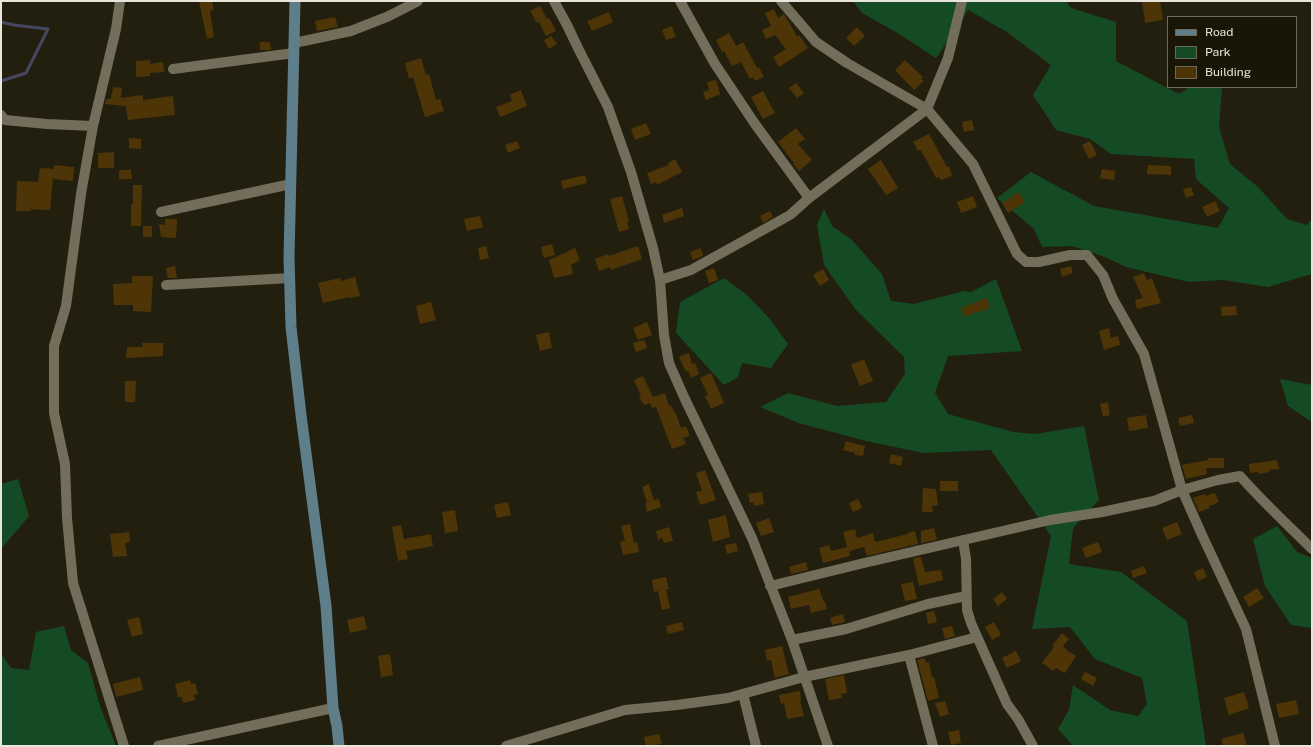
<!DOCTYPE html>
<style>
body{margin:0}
#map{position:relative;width:1313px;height:747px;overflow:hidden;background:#231f0f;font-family:"Public Sans",sans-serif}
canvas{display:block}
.frame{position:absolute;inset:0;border:2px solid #e8e6db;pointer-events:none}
.legend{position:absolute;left:1167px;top:16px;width:130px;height:72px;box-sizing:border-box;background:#1a1606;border:1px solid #6c695b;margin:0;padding:5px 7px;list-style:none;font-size:12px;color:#e8e6db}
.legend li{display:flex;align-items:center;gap:8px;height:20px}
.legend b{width:20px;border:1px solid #6c695b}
</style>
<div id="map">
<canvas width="1313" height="747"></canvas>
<div class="frame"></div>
<ul class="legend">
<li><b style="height:5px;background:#5e7e8a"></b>Road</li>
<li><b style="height:11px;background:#154b24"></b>Park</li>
<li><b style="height:11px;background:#4e3507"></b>Building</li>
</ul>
</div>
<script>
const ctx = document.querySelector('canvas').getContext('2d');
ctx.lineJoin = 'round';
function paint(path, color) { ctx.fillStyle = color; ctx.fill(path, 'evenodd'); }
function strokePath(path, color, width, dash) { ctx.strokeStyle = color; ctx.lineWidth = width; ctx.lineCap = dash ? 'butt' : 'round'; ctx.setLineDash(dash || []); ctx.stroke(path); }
paint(new Path2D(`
 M853 1H1066L1071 8 1116 22V61L1179 94 1187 89 1186 87H1222L1219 127 1230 164 1258 187 1287 219 1307 225 1312 219V274L1268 287 1223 280 1189 282 1126 267 1105 257 1072 246 1042 247 1034 229 997 198 1031 172 1094 206 1218 228 1229 208 1196 179 1194 159 1111 154 1090 139 1056 130 1033 95 1051 65 1007 32 968 10 936 58 896 32 862 13Z
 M824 209 832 226 851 239 882 274 891 301 914 304 964 291 971 292 996 279 1022 351 948 356 935 393 948 414 1013 432 1035 434 1084 426 1099 500 1073 528 1069 564 1121 572 1187 621 1206 746H1073L1058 729 1069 710 1073 685 1110 710 1138 716 1147 704 1142 678 1095 659 1070 627 1032 629 1051 536 991 450 924 453 866 441 799 423 760 407 788 393 837 406 886 402 905 374 904 357 856 310 824 265 817 225Z
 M724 278 747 295 769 318 788 344 771 368 742 363 738 377 724 385 676 333 680 302Z
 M1280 379 1312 385V422L1288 406Z
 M18 479 29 516 1 549V484Z
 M1277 526 1297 552 1312 558V628L1291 625 1265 586 1253 539Z
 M64 626 71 650 88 663 100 706 116 746H1V654L11 668 29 670 36 632Z`), '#154b24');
strokePath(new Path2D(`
 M1 22 14 25 48 29 26 73 1 81`), '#464660', 3);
paint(new Path2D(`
 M199 1H212L214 10 210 11 214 37 207 39Z
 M1142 1H1160L1163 20 1145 23Z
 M540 6 547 19 549 18 556 31 546 36 539 22 537 23 530 11Z
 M774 9 778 18 784 14 797 36 799 35 808 48 779 67 773 57 786 49 775 35 766 39 762 30 771 26 765 13Z
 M609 12 613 22 592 31 587 21Z
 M335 17 338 27 317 31 315 21Z
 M672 26 676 37 666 40 662 30Z
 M857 27 865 36 854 46 846 38Z
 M729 33 736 46 743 42 757 68 759 67 764 77 755 81 753 77 750 79 741 62 732 66 724 51 722 52 716 40Z
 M551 36 557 44 549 49 544 40Z
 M260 42H270L271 50H260Z
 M421 58 426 75 429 74 436 100 440 99 444 111 425 117 413 77 409 79 405 63Z
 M150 60V64L163 62 164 72 150 73V76L136 77V61Z
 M905 60 923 77 921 79 924 81 914 90 895 70Z
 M716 80 720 94 706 100 703 92 709 90 707 82Z
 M796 83 804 93 797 98 789 88Z
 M113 87 122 88 121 98 143 95V100L173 96 175 115 128 120 126 106 105 104 106 99H111Z
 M521 90 527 106 500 117 496 107 512 101 510 95Z
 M763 91 775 113 763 119 751 97Z
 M972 120 974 130 964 132 962 122Z
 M646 123 651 134 635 140 631 129Z
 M796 128 805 139 798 144 812 160 799 171 793 164 794 163 778 142Z
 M929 134 947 167 949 166 952 176 940 180V177L936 178 921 150 918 151 913 142Z
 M129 138 141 139V149L129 148Z
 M517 141 520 148 508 153 505 145Z
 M1090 141 1097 155 1089 159 1082 145Z
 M114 152V168H98V153Z
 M675 159 682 172 657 185 656 182 651 184 647 173 669 165 668 163Z
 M881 160 898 188 886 195 868 169Z
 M54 165 74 167 73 181 53 179 50 210 31 209V211H16L17 181 38 182 40 168 54 169Z
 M1148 165 1171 166V175L1147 174Z
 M1102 169 1115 171 1114 180 1100 178Z
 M119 170H131L132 179H119Z
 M585 175 587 183 563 189 561 181Z
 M133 185H142L141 226H131V204H133Z
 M1191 187 1194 195 1186 198 1183 189Z
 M1019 192 1025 202 1008 213 1002 203Z
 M622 196 629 221 627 222 629 229 619 232 610 199Z
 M973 196 977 207 961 213 957 202Z
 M1215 201 1220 211 1207 217 1202 207Z
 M682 208 684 216 664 223 662 215Z
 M770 211 773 217 763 223 760 216Z
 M480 216 483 227 467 231 464 219Z
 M165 219H177L176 238 161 237 159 224 165 225Z
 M143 226H152V237H143Z
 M552 244 555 255 544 258 541 247Z
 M486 246 489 258 480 260 478 248Z
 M638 246 642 259 611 270 609 267 599 271 595 259 608 254 609 256Z
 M575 248 580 260 571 265 573 274 554 278 549 260Z
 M701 248 703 256 693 260 690 252Z
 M175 266 177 278H168L166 268Z
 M1071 266 1073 273 1062 277 1060 269Z
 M714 268 718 280 709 283 705 271Z
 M823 269 829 280 820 286 813 275Z
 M1144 273 1147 280 1152 278 1161 303 1137 309 1135 300 1143 298 1133 277Z
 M132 276H153L151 312 133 311V305H114L113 284 132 283Z
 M355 277 360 296 351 298 350 297 323 303 318 283 340 278 341 281Z
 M987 298 990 308 964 317 961 308Z
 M431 302 436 320 420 324 416 306Z
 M1236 306 1237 315 1222 316 1221 307Z
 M647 322 652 335 638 340 633 328Z
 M1109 328 1111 338 1118 336 1120 345 1104 350 1099 331Z
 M549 332 552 348 540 351 536 335Z
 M644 340 647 348 636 352 633 343Z
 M142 343H163V356L126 358 127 347H143Z
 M689 353 692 364 695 363 699 374 691 378 688 371 686 372 679 357Z
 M864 359 873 381 860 386 851 365Z
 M711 373 724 403 711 409 705 396 708 395 700 378Z
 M643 376 653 397 665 393 669 406 671 405 675 414H676L681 428 686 426 690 436 683 438 686 444 672 449 656 407 652 408 650 403 644 405 639 397 641 396 634 380Z
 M125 381H136L135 402H125Z
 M1108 402 1110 415 1103 417 1100 404Z
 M1146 415 1148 428 1129 431 1127 418Z
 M1192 415 1194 423 1180 426 1178 418Z
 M846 441 865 446 863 456 855 455V453L843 450Z
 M891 454 903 457 901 466 889 463Z
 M1208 458H1224V468H1206L1207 474 1186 479 1182 465 1208 460Z
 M1277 460 1279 469 1269 470V472L1259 474 1258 472 1250 473 1249 464Z
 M705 470 716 500 700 505 696 492 702 491 696 473Z
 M940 481H958V491H940Z
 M649 484 654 500 659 499 661 507 647 512 645 503H647L642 487Z
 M923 488 936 489 938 505 932 506 933 512H922Z
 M762 492 764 504 754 506 753 502 750 503 748 494Z
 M1215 493 1219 502 1209 506 1210 508 1199 512 1193 498 1205 494 1206 496Z
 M858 499 862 508 853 512 849 503Z
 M508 502 511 515 497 518 494 505Z
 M455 510 458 531 445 533 442 512Z
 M726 515 730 537 713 542 708 520Z
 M769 518 774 532 761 536 756 523Z
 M1177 522 1182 534 1167 540 1162 528Z
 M630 524 634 543 637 542 639 552 623 555 620 542 625 541 621 526Z
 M401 525 404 539 431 534 433 546 406 551 408 559 398 561 392 527Z
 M669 527 673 541 664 543 662 538 658 540 656 531Z
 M934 528 937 540 921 543V531Z
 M855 529 857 538 873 533 875 542 908 534 907 533 915 531 918 544 910 546 909 541V546L867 556 864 547 849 551 850 556 823 563 819 548 829 545 831 551 847 547 843 532Z
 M129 532 130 542 125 543 127 556 113 557 110 534Z
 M1098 542 1102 552 1086 558 1082 548Z
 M736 543 738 551 727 554 725 545Z
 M921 557 925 572 941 570 943 580 919 586 913 558Z
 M806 562 808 570 791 574 789 567Z
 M1144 566 1147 573 1133 578 1131 571Z
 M1203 568 1207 577 1198 581 1194 572Z
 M666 577 669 589H666L670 608 662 610 658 591 654 592 652 580Z
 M913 582 917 599 905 601 901 584Z
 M1257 588 1264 598 1249 607 1243 597Z
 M819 589 824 602 825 601 827 609 811 613 809 605 791 609 788 597Z
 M1002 592 1007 599 998 606 993 599Z
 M934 611 937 622 928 624 926 613Z
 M843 614 845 622 832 625 830 618Z
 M364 616 367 629 350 633 347 620Z
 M139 617 143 634 132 637 127 620Z
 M682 622 684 630 668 634 666 626Z
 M994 622 1001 635 992 640 985 627Z
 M952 626 955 636 945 639 942 628Z
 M1062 633 1069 639 1063 646 1066 649V650L1076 656 1065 673 1056 668 1053 671 1042 663 1054 647 1052 646Z
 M782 646 789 674 775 678 771 660 767 661 765 650Z
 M1016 651 1021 661 1007 668 1002 658Z
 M390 654 393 675 381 677 378 656Z
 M924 658 926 663 929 662 932 677H934L939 698 928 701 917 660Z
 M1085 672 1097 678 1093 686 1081 679Z
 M844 675 847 693 841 694 842 698 829 700 825 679Z
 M140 677 143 690 116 697 113 684Z
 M190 680 191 684 195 683 198 694 194 695 195 700 183 703 182 697H178L175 684Z
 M800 691 801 701H800L804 716 787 719 784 703 781 704 779 695Z
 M1244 692 1249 708 1229 715 1224 698Z
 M1296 700 1299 714 1279 718 1276 704Z
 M945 701 949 714 940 717 935 703Z
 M959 730 961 743 951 745 948 732Z
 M1243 733 1247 746H1223L1221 739Z
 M659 734 662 744 646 746 644 737Z`), '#4e3507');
strokePath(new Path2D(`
 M120 1 116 29 93 126 81 194 66 306 54 346V413L65 464 67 518 73 583 124 746
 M554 1 567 25 578 48 608 107 631 172 653 248 660 280 664 335 669 363 684 397 752 538 792 640 828 746
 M680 1 715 64 755 124 809 198
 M781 1 816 42 847 63 927 109 973 164 1017 254 1026 262H1039L1070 255H1087L1103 275 1113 299 1144 354 1182 490 1202 535 1246 629 1275 746
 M294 43 351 31 389 16 418 1
 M173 69 294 53
 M1 115 5 120 47 124 93 126
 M161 212 291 184
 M660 280 691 270 790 215 809 198 927 109 948 58 962 1
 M166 285 290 278
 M963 540 966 559 967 610 971 623 1007 704 1018 719 1033 746
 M770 586 864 563 1050 520 1102 512 1154 501 1182 490 1218 480 1240 476C1263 502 1288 525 1312 549
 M792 640 846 629 928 604 966 596
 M909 655 933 746
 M743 694 756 746
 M158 746 333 708
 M506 746 625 710 677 705 728 698 804 677 909 655 977 637`), '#726e5b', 10);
strokePath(new Path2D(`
 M295 1 289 257 291 327 301 415 326 606 333 708 337 726 339 746`), '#5e7e8a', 11);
</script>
